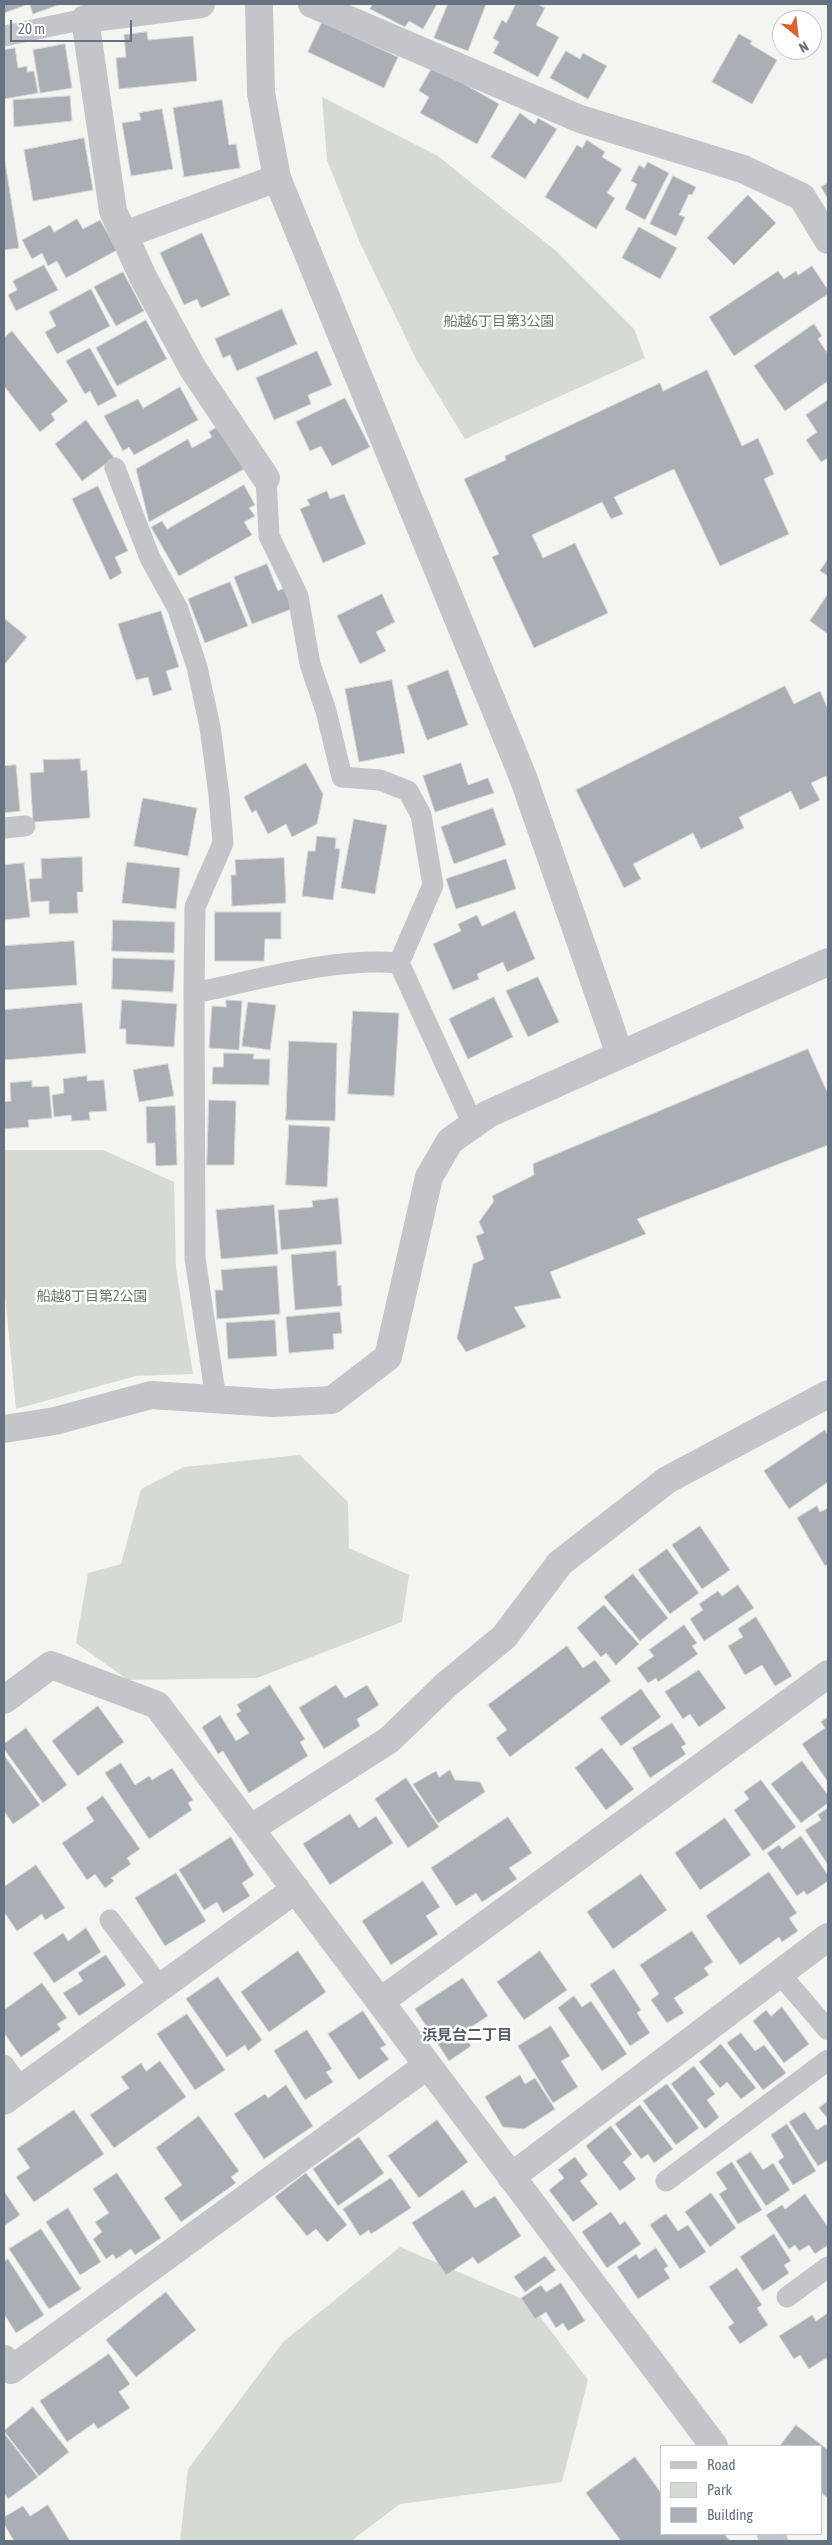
<!DOCTYPE html>
<meta charset="utf-8">
<style>
body{margin:0}
#map{position:relative;width:832px;height:2545px;overflow:hidden;background:#f4f5f1;font-family:"Asap Condensed",sans-serif}
canvas{display:block}
.frame{position:absolute;inset:0;border:5px solid #657281;pointer-events:none}
.legend{position:absolute;left:660px;top:2445px;width:162px;height:90px;box-sizing:border-box;background:#fff;border:1px solid #c1c7cd;margin:0;padding:6px 9px;list-style:none;font-size:15px;color:#657281}
.legend li{display:flex;align-items:center;gap:10px;height:25px}
.legend b{width:25px;border:1px solid #c1c7cd}
.north{position:absolute;left:772px;top:10px;width:50px;height:50px;box-sizing:border-box;background:#fff;border:1px solid #c1c7cd;border-radius:50%;rotate:151deg;font-size:14px;font-weight:700;line-height:20px;text-align:center;color:#657281}
.north::after{content:'';display:block;margin:auto;width:18px;height:22px;background:#da632c;clip-path:polygon(50% 0,100% 100%,50% 72%,0 100%)}
.scale{position:absolute;left:10px;top:20px;width:122px;height:22px;box-sizing:border-box;border:2px solid #657281;border-top:0;padding-left:6px;font-size:15px;line-height:18px;white-space:nowrap;color:#657281;-webkit-text-stroke:4px #fff;paint-order:stroke}
</style>
<div id="map">
<canvas width="832" height="2545"></canvas>
<div class="frame"></div>
<ul class="legend">
<li><b style="height:6px;background:#c3c5c9"></b>Road</li>
<li><b style="height:14px;background:#d5dbd2"></b>Park</li>
<li><b style="height:14px;background:#a9afb5"></b>Building</li>
</ul>
<div class="north">N</div>
<div class="scale">20 m</div>
</div>
<script>
const ctx = document.querySelector('canvas').getContext('2d');
ctx.lineJoin = 'round';
function paint(path, color) { ctx.fillStyle = color; ctx.fill(path, 'evenodd'); }
function strokePath(path, color, width, dash) { ctx.strokeStyle = color; ctx.lineWidth = width; ctx.lineCap = dash ? 'butt' : 'round'; ctx.setLineDash(dash || []); ctx.stroke(path); }
function write(font, color, halo, rows, align = 'center') {
  ctx.font = font + ' "Asap Condensed","Noto Sans JP",sans-serif'; ctx.lineWidth = 5; ctx.setLineDash([]); ctx.textBaseline = 'middle'; ctx.strokeStyle = halo; ctx.fillStyle = color; for (const [text, x, y, turn = 0] of rows) {
    ctx.save(); ctx.translate(x, y); ctx.rotate((+turn || 0) * Math.PI / 180); ctx.textAlign = isNaN(turn) ? turn : align; if (halo) ctx.strokeText(text, 0, 0); ctx.fillText(text, 0, 0); ctx.restore();
  }
}
paint(new Path2D(`
 M322 97 438 156 555 250 634 329 645 358 465 439 416 359 360 243 327 160Z
 M4 1150H103L174 1182 176 1268 193 1374 136 1376 16 1409 4 1285Z
 M300 1455 348 1502 349 1548 409 1575 402 1622 257 1678 128 1680 76 1643 88 1573 121 1564 141 1489 184 1467Z
 M400 2247 529 2302 588 2380 562 2482 400 2504 351 2541H180L188 2469 283 2342Z`), '#d5dbd2');
const building = new Path2D(`
 M4 4H29L4 13Z
 M30 4H61L33 14Z
 M373 4H437L423 29 409 21 405 27 370 9Z
 M448 4H486L468 51 434 38Z
 M516 4H537L545 8 536 25 559 37 538 77 493 53 499 42 493 38 502 20 506 23Z
 M322 22 398 57 384 88 308 52Z
 M147 32 148 40 193 36 197 81 119 89 116 58 126 57 124 35Z
 M739 34 752 41 750 44 777 60 752 104 712 82Z
 M65 44 72 88 40 93 33 50Z
 M15 48 18 68 27 66V72L34 71 38 93 4 99V50Z
 M566 51 580 59 583 53 607 66 588 99 550 78Z
 M433 66 499 104 477 144 420 113 429 97 419 91Z
 M70 96 72 121 14 127 13 100Z
 M222 100 229 145 236 144 240 168 184 177 173 108Z
 M162 109 173 169 131 176 122 123 141 120 139 113Z
 M520 113 535 124 538 118 557 129 525 179 491 157Z
 M84 138 93 190 33 201 24 150Z
 M587 140 605 152 602 157 622 169 607 193 615 198 596 229 545 197 577 145 582 148Z
 M4 156 19 248 4 250Z
 M648 162 669 173 645 220 625 209 637 184 631 181 639 165 644 168Z
 M673 176 696 187 692 195 689 194 679 215 685 217 676 236 650 224Z
 M828 183V199L821 187Z
 M748 195 776 223 734 265 707 238Z
 M77 219 83 229 100 220 117 250 66 278 57 261 48 266 42 253 32 259 22 240 50 225 54 232Z
 M639 227 677 248 660 279 622 258Z
 M202 233 230 295 201 308 197 299 184 305 160 253Z
 M44 265 58 290 16 311 8 295 17 290 13 281Z
 M812 266 828 290V294L734 356 709 317 778 271 784 279 796 271 798 275Z
 M123 272 144 311 116 326 94 287Z
 M91 289 110 326 57 354 45 332 56 326 49 312Z
 M282 309 297 344 237 371 230 355 223 358 215 339Z
 M146 320 167 359 117 386 96 348Z
 M814 324 822 336 818 339 828 354V381L785 411 754 366Z
 M12 331 68 401 51 414 55 420 40 432 4 386V338Z
 M90 348 117 396 98 406 90 391 85 394 66 361Z
 M317 351 332 385 308 395 311 404 274 420 256 378Z
 M707 370 742 446 758 438 774 474 764 479 789 534 720 566 674 469 614 497 623 514 611 519 602 502 532 535 543 558 575 543 608 613 534 648 492 557 499 554 464 479 506 460 505 456 660 383 663 391Z
 M180 387 198 420 134 455 129 447 123 451 104 416 138 399 143 408Z
 M345 398 370 447 332 466 321 446 310 451 296 422Z
 M828 400V458L821 462 806 440 817 432 806 415Z
 M86 420 114 458 82 481 55 444Z
 M221 425 246 468 149 522 136 469 188 439 192 448 212 437 209 432Z
 M244 485 255 505 249 508 255 516 244 522 252 535 179 576 151 527 162 521 167 529Z
 M98 486 128 551 115 557 122 573 110 580 72 499Z
 M327 491 330 499 344 494 366 544 323 563 300 509 310 505 307 500Z
 M828 559V576L820 571Z
 M267 564 278 591 284 588 292 609 252 624 234 577Z
 M230 582 248 626 205 643 188 599Z
 M382 594 395 622 376 632 386 651 360 664 337 616Z
 M828 594V634L810 621Z
 M161 611 179 667 166 671 172 690 153 696 148 677 136 680 118 624Z
 M4 618 27 637 4 665Z
 M448 670 468 725 427 740 407 686Z
 M392 680 405 753 359 762 345 689Z
 M785 686 794 704 820 691 828 709V781L826 776 811 783 820 800 800 810 791 791 739 817 744 828 701 849 693 833 633 864 641 879 624 888 576 790Z
 M80 759 81 771 87 770 90 818 33 822 30 773 44 772 43 760Z
 M306 763 323 794 317 824 292 837 286 824 268 834 256 810 252 813 244 797Z
 M461 763 468 785 488 778 494 793 435 812 423 776Z
 M16 765 20 811 4 813V766Z
 M143 798 197 808 188 856 134 846Z
 M493 808 506 845 454 864 441 827Z
 M354 819 387 825 375 894 341 888Z
 M317 836 336 838 335 848 340 849 333 900 302 896 308 851H315Z
 M82 857 83 892H77L78 913 49 914V901L31 902 29 879 42 878 41 859Z
 M284 858 286 903 232 906 231 875H236L235 860Z
 M506 859 516 889 456 909 446 879Z
 M127 862 180 868 176 909 122 903Z
 M24 863 30 917 4 920V865Z
 M515 911 535 959 507 972 503 962 477 974 479 979 453 990 433 944 461 931 458 924 477 915 482 926Z
 M215 912H281V939H265L264 961H215Z
 M113 920 175 922 174 953 112 951Z
 M74 941 77 985 4 990V946Z
 M113 958 175 960 173 992 112 989Z
 M538 977 559 1022 528 1037 506 991Z
 M494 997 513 1037 468 1059 449 1019Z
 M122 1000 177 1004 174 1047 126 1044V1029H120Z
 M226 1000 242 1001 239 1050 209 1048 212 1006 226 1007Z
 M248 1002 276 1005 270 1050 242 1046Z
 M82 1003 86 1053 4 1060V1010Z
 M353 1011 399 1013 394 1096 348 1094Z
 M289 1041 337 1043 335 1121 286 1120Z
 M808 1049 828 1094V1145L637 1219 646 1234 550 1272 561 1298 514 1307 526 1327 466 1352 457 1338 473 1264 484 1259 476 1236 484 1233 479 1222 494 1201 492 1196 534 1175 533 1164Z
 M224 1053 254 1054 253 1059H270L269 1085 212 1084 213 1067H223Z
 M168 1064 174 1096 139 1102 133 1070Z
 M87 1076V1081L104 1080 107 1111 89 1112 90 1120 72 1121 71 1115 54 1117 52 1095 64 1093 63 1079Z
 M32 1081V1087L49 1086 52 1118 28 1120 29 1127 4 1129V1102L11 1101 10 1083Z
 M209 1100 236 1101 234 1165H207Z
 M175 1106 177 1165 156 1166 155 1143H147L146 1107Z
 M289 1125 330 1127 327 1187 286 1185Z
 M338 1198 342 1244 281 1250 278 1210 313 1207 312 1201Z
 M274 1205 278 1254 221 1259 216 1210Z
 M336 1251 338 1286 341 1285 342 1306 295 1310 291 1255Z
 M277 1266 280 1314 217 1319 215 1290H223L221 1270Z
 M340 1312 342 1333 333 1334 334 1349 289 1353 286 1317Z
 M275 1320 277 1356 228 1359 226 1323Z
 M825 1430 828 1435V1482L789 1509 764 1471Z
 M817 1506 820 1512 828 1508V1564L825 1566 797 1518Z
 M700 1526 730 1570 702 1589 672 1545Z
 M667 1549 699 1593 670 1614 638 1570Z
 M633 1574 668 1618 640 1641 604 1597Z
 M738 1585 754 1608 704 1641 690 1619 703 1610 699 1604 718 1591 722 1596Z
 M604 1605 639 1644 616 1665 606 1653 601 1657 577 1628Z
 M756 1617 792 1676 775 1686 762 1665 745 1675 728 1646 743 1637 738 1629Z
 M684 1625 697 1643 692 1646 698 1654 658 1682 656 1678 648 1683 637 1668 654 1656 649 1650Z
 M567 1646 583 1668 595 1660 611 1681 510 1757 496 1738 507 1730 488 1705Z
 M699 1670 726 1708 699 1727 690 1714 683 1719 665 1692Z
 M270 1685 305 1739 300 1742 308 1756 249 1793 223 1751 218 1754 202 1727 220 1715 236 1741 249 1733 236 1714 241 1711 237 1705Z
 M336 1685 345 1698 367 1685 379 1705 357 1719 360 1726 324 1749 299 1708Z
 M641 1689 661 1717 621 1746 600 1718Z
 M98 1706 124 1742 78 1776 52 1741Z
 M828 1717V1782L802 1744 825 1728 821 1722Z
 M672 1723 686 1744 681 1747 686 1754 650 1778 632 1748Z
 M26 1728 67 1785 43 1803 4 1749V1744Z
 M602 1748 634 1789 606 1810 575 1768Z
 M4 1755 40 1805 13 1824 4 1811Z
 M802 1761 828 1795V1803L801 1823 771 1784Z
 M121 1763 135 1785 149 1776 152 1780 172 1768 193 1800 188 1803 192 1810 149 1839 105 1773Z
 M450 1770 455 1780 480 1782 485 1792 438 1823 413 1784 436 1771 439 1777Z
 M406 1778 439 1827 408 1848 375 1799Z
 M761 1780 796 1827 763 1851 734 1810 749 1799 744 1792Z
 M103 1796 140 1849 127 1858 131 1864 111 1878 114 1881 105 1888 95 1874 87 1880 62 1843 94 1821 86 1808Z
 M828 1808V1865L805 1830 821 1820 818 1815Z
 M350 1814 359 1828 376 1816 393 1843 330 1885 303 1844Z
 M508 1817 532 1853 509 1868 517 1879 482 1902 476 1893 456 1906 431 1868Z
 M725 1818 751 1855 700 1890 675 1853Z
 M801 1836 828 1875V1881L807 1895 804 1891 797 1896 767 1853 779 1845 782 1849Z
 M231 1837 254 1875 242 1883 250 1896 223 1913 217 1902 204 1910 179 1870Z
 M36 1865 65 1908 45 1920 42 1914 17 1931 4 1912V1887Z
 M769 1872 797 1913 789 1918 798 1931 782 1942 779 1937 740 1965 706 1916Z
 M176 1873 206 1921 165 1946 135 1898Z
 M641 1874 667 1910 613 1949 587 1912Z
 M423 1881 440 1907 426 1916 438 1934 391 1965 362 1921Z
 M86 1928 101 1952 54 1983 33 1953 63 1933 68 1941Z
 M692 1931 713 1962 704 1968 709 1975 674 1998 684 2013 667 2023 651 2000 659 1994 640 1965Z
 M298 1951 326 1992 269 2032 241 1992Z
 M540 1951 567 1990 524 2020 497 1982Z
 M106 1955 126 1985 79 2016 63 1993 83 1981 78 1973Z
 M614 1969 641 2010 637 2013 650 2033 630 2046 590 1985Z
 M218 1977 262 2040 248 2051 245 2045 227 2057 186 1999Z
 M463 1978 488 2016 462 2033 471 2046 449 2061 415 2009Z
 M42 1983 67 2018 57 2024 61 2029 21 2057 4 2033V2010Z
 M574 1996 582 2007 591 2001 627 2054 602 2071 558 2008Z
 M782 2007 809 2044 784 2063 753 2021 766 2010 771 2016Z
 M363 2011 386 2045 380 2048 389 2059 359 2080 328 2034Z
 M187 2014 225 2070 195 2090 157 2034Z
 M551 2026 570 2056 561 2061 578 2087 553 2103 518 2046Z
 M307 2030 332 2069 326 2072 333 2082 305 2100 274 2051Z
 M741 2033 755 2051 764 2045 786 2073 763 2090 727 2043Z
 M721 2044 756 2088 741 2099 727 2082 720 2088 699 2062Z
 M160 2061 186 2097 114 2148 90 2115 129 2088 121 2077 141 2063 146 2071Z
 M694 2066 715 2094 707 2100 719 2117 705 2129 671 2084Z
 M520 2075 525 2084 535 2078 555 2109 524 2129 503 2127 485 2097Z
 M667 2084 699 2128 676 2145 643 2101Z
 M286 2085 313 2126 264 2159 234 2114 265 2094 268 2098Z
 M828 2101V2119L819 2108Z
 M640 2105 673 2149 654 2163 648 2154 641 2159 615 2124Z
 M74 2110 104 2154 34 2202 16 2177 30 2168 17 2149Z
 M805 2112 817 2130 826 2124 828 2127V2160L818 2166 789 2122Z
 M199 2116 239 2171 231 2177 236 2183 181 2222 164 2198 182 2185 156 2148Z
 M437 2120 468 2162 419 2198 388 2156Z
 M787 2124 816 2171 793 2185 778 2161 784 2157 771 2135Z
 M611 2126 632 2154 623 2162 636 2179 620 2191 586 2146Z
 M359 2137 384 2173 338 2206 313 2169Z
 M751 2152 763 2170 773 2163 790 2190 766 2206 736 2161Z
 M575 2157 588 2175 580 2181 598 2204 573 2222 549 2190 564 2178 558 2170Z
 M732 2162 762 2210 738 2224 719 2194 727 2189 716 2173Z
 M117 2173 161 2238 135 2255 131 2249 116 2259 113 2254 106 2259 93 2239 102 2232 95 2222 109 2213 93 2189Z
 M306 2173 347 2225 327 2242 316 2229 307 2236 275 2197Z
 M391 2178 411 2208 371 2234 369 2230 360 2236 343 2209Z
 M463 2190 475 2208 495 2196 521 2236 478 2264 473 2257 446 2275 412 2223Z
 M4 2191 20 2215 4 2226Z
 M711 2193 736 2228 710 2247 685 2212Z
 M805 2194 828 2227V2245L815 2254 809 2245 799 2251 795 2245 789 2249 766 2215 782 2205 785 2209Z
 M68 2208 101 2262 80 2275 46 2222Z
 M611 2212 620 2225 625 2221 641 2244 607 2268 582 2232Z
 M666 2214 678 2231 688 2225 706 2252 680 2269 650 2225Z
 M41 2229 81 2289 49 2309 9 2249Z
 M774 2234 791 2261 784 2265 789 2273 763 2291 740 2257Z
 M656 2248 668 2266 664 2269 670 2278 638 2299 617 2267 636 2254 639 2259Z
 M545 2256 556 2270 525 2292 514 2277Z
 M8 2259 44 2315 16 2333 4 2314V2262Z
 M737 2268 762 2305 757 2308 768 2325 740 2344 728 2327 734 2323 709 2287Z
 M561 2283 585 2321 568 2331 563 2323 556 2328 546 2312 535 2319 521 2298 541 2285 546 2292Z
 M166 2292 196 2330 136 2377 106 2340Z
 M828 2313V2362L826 2358 809 2369 800 2355 794 2359 779 2336 812 2315 816 2321Z
 M109 2354 130 2384 119 2392 130 2408 98 2429 94 2423 67 2442 40 2401Z
 M33 2407 69 2452 39 2476 4 2431Z
 M796 2425 828 2450V2498L821 2493V2446H780Z
 M4 2433 38 2477 8 2499 4 2493Z
 M635 2457 661 2493V2534H724L730 2541H621L586 2493Z
 M48 2505 70 2541H14L4 2524V2517L23 2506 30 2516Z`);
paint(building, '#a9afb5');
strokePath(building, '#d6d6d4', 1);
strokePath(new Path2D(`
 M4 36 85 19
 M115 468 150 558 178 609 197 667 210 727 219 795 223 843 195 907 194 993 195 1258 216 1399
 M266 478 269 536 298 596 310 664 326 711 342 777 380 780 408 791 421 815 433 885 399 963
 M4 828 25 826
 M194 993C257 980 335 957 399 963L473 1124
 M110 1920 160 1987
 M779 1973 828 2030
 M4 2065 20 2088
 M666 2181 828 2060
 M787 2297 828 2267`), '#c3c5c9', 21);
strokePath(new Path2D(`
 M201 4 85 19 113 211 143 277 193 369 266 478
 M259 4 261 93
 M312 4 580 119 743 169 802 197 828 240
 M124 235 277 178
 M4 1700 51 1665 157 1705 714 2446
 M250 1829 389 1740 446 1685 504 1637 560 1563 667 1480 828 1394
 M381 2001 828 1674
 M4 2101 296 1889
 M511 2177 828 1937
 M4 2359 11 2370 428 2065
 M771 2534 774 2541`), '#c3c5c9', 28);
strokePath(new Path2D(`
 M261 93 277 178 523 777 620 1055
 M4 1429 55 1421 151 1395 273 1403 332 1400 388 1357 429 1177 450 1141 488 1114 828 962`), '#c3c5c9', 28);
write('14px', '#667864', '#fff', [
 ["船越6丁目第3公園",499,322],
 ["船越8丁目第2公園",92,1297]
]);
write('bold 15px', '#535c66', '#fff', [
 ["浜見台二丁目",467,2035]
]);
</script>
